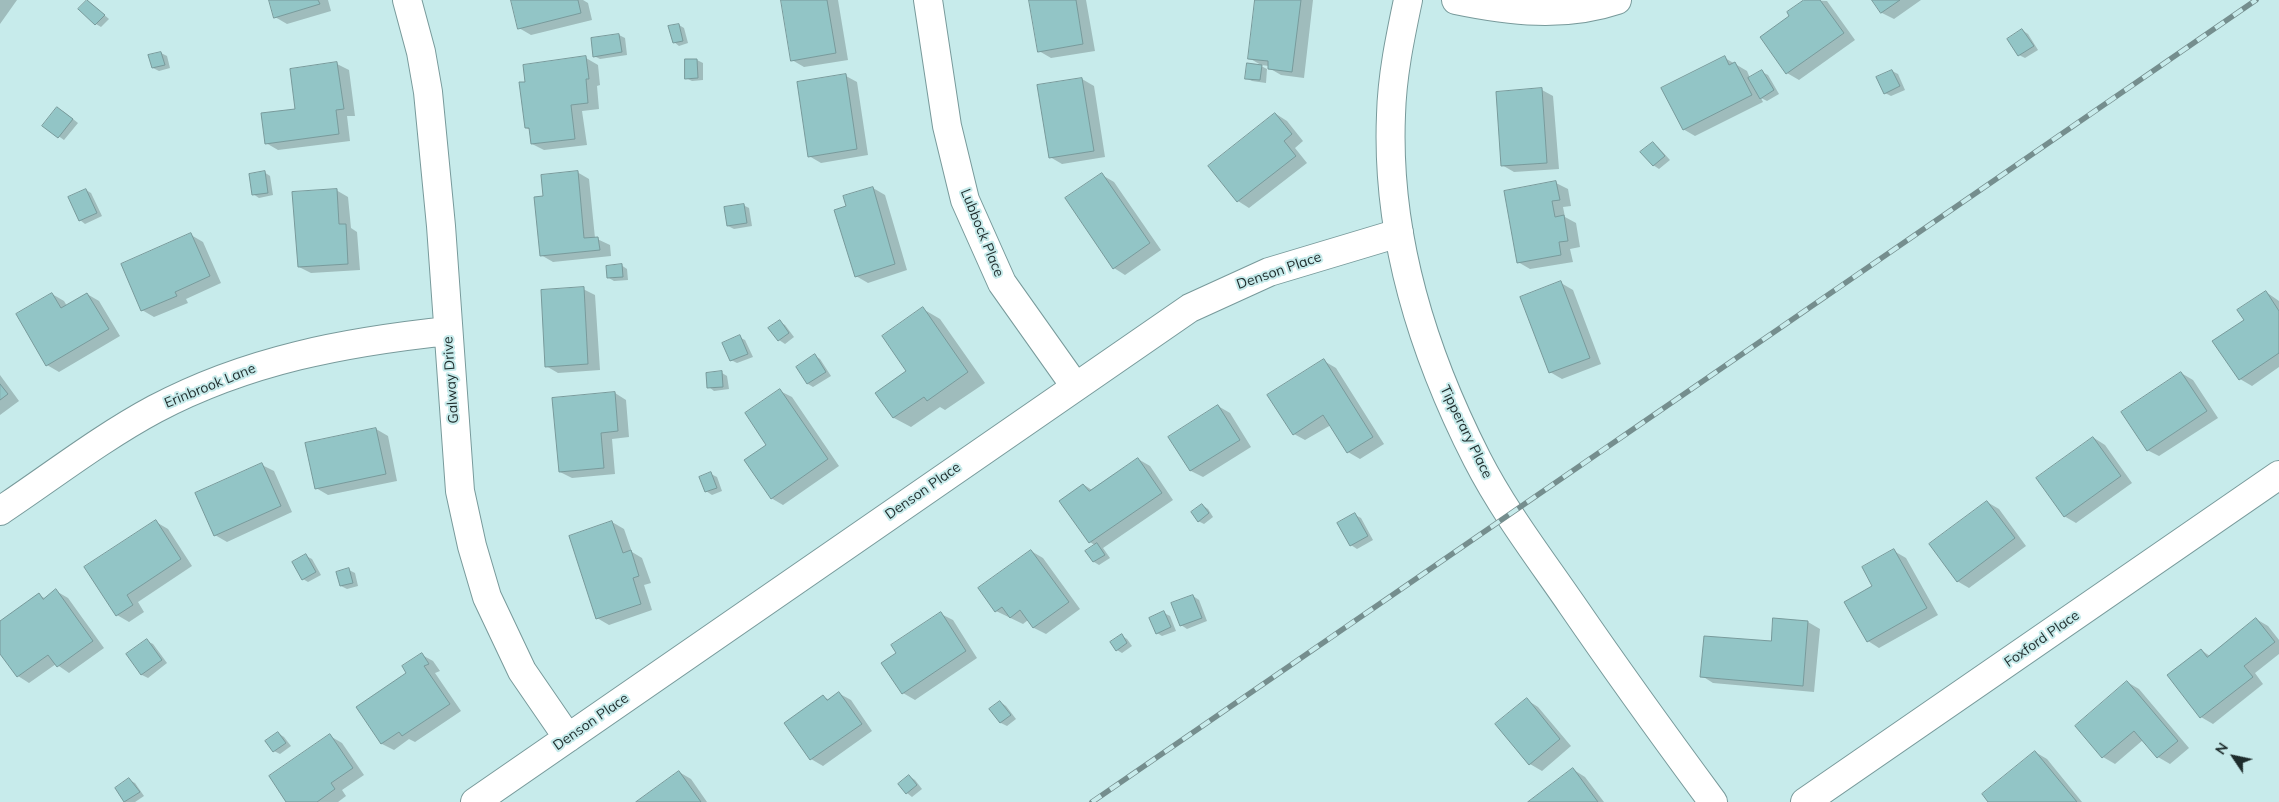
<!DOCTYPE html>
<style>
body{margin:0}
#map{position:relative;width:2279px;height:802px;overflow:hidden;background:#c7ebeb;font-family:Mulish,sans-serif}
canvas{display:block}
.north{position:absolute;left:2209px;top:732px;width:50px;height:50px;-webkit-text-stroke:4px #c7ebeb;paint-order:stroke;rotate:304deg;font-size:14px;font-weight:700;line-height:20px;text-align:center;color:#1e2c2c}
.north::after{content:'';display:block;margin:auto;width:18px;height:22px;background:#1e2c2c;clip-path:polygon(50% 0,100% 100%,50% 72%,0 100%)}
</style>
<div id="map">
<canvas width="2279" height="802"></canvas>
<div class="north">N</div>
</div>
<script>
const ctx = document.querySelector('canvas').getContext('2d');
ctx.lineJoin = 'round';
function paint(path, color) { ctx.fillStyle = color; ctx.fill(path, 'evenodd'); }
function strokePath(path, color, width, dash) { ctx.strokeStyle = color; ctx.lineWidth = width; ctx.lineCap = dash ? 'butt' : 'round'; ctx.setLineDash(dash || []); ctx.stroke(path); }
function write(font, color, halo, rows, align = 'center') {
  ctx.font = font + ' Mulish,sans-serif'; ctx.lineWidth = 4; ctx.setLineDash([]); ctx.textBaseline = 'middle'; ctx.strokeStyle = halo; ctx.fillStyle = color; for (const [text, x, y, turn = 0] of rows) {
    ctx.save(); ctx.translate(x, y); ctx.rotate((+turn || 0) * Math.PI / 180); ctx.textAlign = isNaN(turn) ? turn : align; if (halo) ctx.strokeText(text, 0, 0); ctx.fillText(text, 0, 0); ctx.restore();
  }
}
paint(new Path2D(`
 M0 0H17L0 24Z
 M270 0H328L331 11 287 24 275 17Z
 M512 0H583L588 3 592 20 531 35 519 28Z
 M782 0H838L848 60 804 67 792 60Z
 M1030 0H1086L1095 51 1051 58 1039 51Z
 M1256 0H1313L1304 78 1281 75 1269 68V66L1261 65 1249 58Z
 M1807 0 1827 1 1855 40 1799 80 1787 73 1791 16Z
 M1873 0H1921L1894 19 1882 13Z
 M88 1 109 19 101 27 96 24Z
 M679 25 684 28 688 43 679 46 674 42Z
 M2022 30 2028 34 2038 50 2025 58 2019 55Z
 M619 35 625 38 627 55 600 59 594 56Z
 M161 53 167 56 170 68 159 71 153 68Z
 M586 58 598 65 600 85 597 86 599 109 582 111 587 145 544 150 532 144 531 130 526 128 527 83Z
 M1725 58 1747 71 1750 78 1762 72 1768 75 1779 94 1767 101 1761 98 1763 102 1695 136 1683 129Z
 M697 60 703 63V80L692 81 686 78V61Z
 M337 64 349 70 355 116H347L350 141 278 150 266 143Z
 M1261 66 1267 69 1266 83 1252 81 1246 78Z
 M1892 71 1898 74 1905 90 1891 96 1885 93Z
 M846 76 857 82 868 155 821 163 809 156Z
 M1082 79 1094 86 1105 157 1062 164 1050 157 1039 86Z
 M1542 90 1553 96 1559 169 1514 172 1502 165Z
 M63 111 78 123 64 140 44 126Z
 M1276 114 1287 121 1303 141 1295 148 1307 163 1249 208 1238 201Z
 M1653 143 1658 147 1670 160 1659 169 1653 165Z
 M264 172 270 176 273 195 259 198 253 194Z
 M577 172 589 179 595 238 610 245 611 256 553 262 541 255 545 198Z
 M1102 175 1114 182 1161 250 1125 275 1114 268Z
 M1556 183 1568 189 1571 206 1563 207 1565 217 1576 223 1580 247 1570 249 1573 262 1530 269 1518 262Z
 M873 188 885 195 907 270 868 283 856 276 847 207Z
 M86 190 91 193 102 216 85 224 80 220Z
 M336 190 348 197 351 228 357 232 360 270 311 273 299 267Z
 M743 205 749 208 752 226 734 229 728 226Z
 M191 235 203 242 221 283 186 299 188 303 154 317 142 310Z
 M621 265 627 269 628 280 614 281 609 278Z
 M1561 283 1573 290 1601 364 1562 379 1550 372Z
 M583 289 595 295 600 370 558 373 546 366Z
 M2266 292 2279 301V367L2252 386 2240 379 2246 320Z
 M52 294 64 301 67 306 87 294 99 301 120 336 59 372 47 365Z
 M923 309 940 319 985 383 945 410 940 407 911 427 894 418 877 393 908 371Z
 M780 322 785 325 794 337 785 344 779 340 770 328Z
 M739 337 745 340 753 357 737 363 731 360Z
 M815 356 820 359 831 376 813 387 808 384Z
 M1324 361 1336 368 1384 444 1360 459 1348 452 1331 425 1305 440 1294 434Z
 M722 373 727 376 729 389 714 391 709 387Z
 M2181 373 2193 380 2218 418 2159 456 2147 450Z
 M0 375 19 401 0 415Z
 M780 391 792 397 839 466 783 505 771 498 768 445Z
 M615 393 626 400 629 437 612 439 615 474 572 478 560 472Z
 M1218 406 1230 413 1251 447 1203 477 1191 471 1170 437Z
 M376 429 388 436 397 481 328 495 316 488Z
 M2094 438 2105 445 2132 483 2076 523 2064 516Z
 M1138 459 1150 466 1173 500 1103 548 1110 558 1099 565 1094 562 1096 546 1090 542 1084 485 1092 490Z
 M262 465 274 471 292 512 227 542 215 535Z
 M711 474 717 477 722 491 712 495 706 491Z
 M1987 502 1999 509 2026 546 1969 588 1957 581Z
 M1202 505 1208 509 1213 517 1204 524 1198 521Z
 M1355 515 1361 518 1373 540 1357 549 1351 545Z
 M156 522 168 529 192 566 138 602 144 612 129 622 117 615Z
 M612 522 624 529 632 552 642 558 651 583 644 585 652 610 609 625 597 618Z
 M1031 551 1043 558 1080 609 1046 634 1034 628 1028 620 1023 624 996 611Z
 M1894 551 1906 558 1938 615 1879 648 1868 641 1874 587Z
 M306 556 312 559 321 575 308 582 303 579Z
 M349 570 355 573 358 586 347 589 341 586Z
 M56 591 68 598 104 648 69 673 56 664 29 683 18 676 0 651V623L39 595 46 599Z
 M1193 596 1199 600 1207 621 1187 629 1181 625Z
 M1164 613 1170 616 1176 631 1162 636 1157 633Z
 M941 614 953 620 977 658 915 700 903 693 883 663 898 653Z
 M2256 619 2268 626 2279 640V654L2255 673 2263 684 2213 724 2201 717V650L2210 656Z
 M1808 622 1820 629 1814 692 1713 683 1702 676 1773 643Z
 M1122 636 1127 639 1132 646 1122 653 1117 650Z
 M147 641 153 644 167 663 148 678 142 675 127 655Z
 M422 655 433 661 440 671 435 673 461 711 415 742 409 739 394 750 382 744 357 707 408 673Z
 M2127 682 2139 689 2189 748 2170 764 2158 757 2143 740 2115 764 2103 757 2077 726Z
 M840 694 851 700 872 731 823 766 811 759 823 697 830 700Z
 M1527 700 1538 707 1571 746 1542 771 1530 764Z
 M1000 702 1006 706 1016 719 1007 726 1001 723 991 709Z
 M278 733 284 737 291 746 280 754 274 751Z
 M330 736 342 743 364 775 342 790 346 796 338 802H287Z
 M2035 752 2047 759 2082 802H1990Z
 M1574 770 1585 777 1604 802H1530Z
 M679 772 691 779 707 802H638Z
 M909 776 915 780 922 789 912 797 907 793Z
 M129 780 135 783 144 796 135 802H125L116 788Z`), '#0003');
const building = new Path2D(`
 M87 0 105 15 95 25 78 9Z
 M269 0H318L320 4 274 18Z
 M511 0H578L581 13 518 29Z
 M781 0H827L836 53 791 61Z
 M1029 0H1076L1083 44 1038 52Z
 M1255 0H1301L1292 72 1268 69V61L1248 59Z
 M1804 0H1820L1844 33 1786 74 1760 37 1789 16 1787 12Z
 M1872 0H1900L1881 13Z
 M679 24 683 41 673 43 668 26Z
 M2022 29 2034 46 2018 56 2007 39Z
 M619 34 622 52 593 57 591 38Z
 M161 52 165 65 152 68 148 55Z
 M586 56 589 79H586L588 103 571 105 575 139 531 144 529 128H525L519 82H525L523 65Z
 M1725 56 1729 65 1735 62 1752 95 1683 130 1661 88Z
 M685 59H697L698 78 685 79Z
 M337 62 344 109 336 110 339 134 265 144 261 113 295 109 290 69Z
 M1247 63 1262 65 1260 80 1245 79Z
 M1762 70 1774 90 1760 99 1748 78Z
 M1892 70 1900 86 1884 94 1876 77Z
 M846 74 857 149 808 157 797 82Z
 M1082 78 1094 151 1049 158 1037 85Z
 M1542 88 1547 163 1501 166 1496 92Z
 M57 107 73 119 58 138 42 126Z
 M1275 113 1292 134 1284 141 1296 156 1237 202 1208 166Z
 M1653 142 1665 156 1653 166 1640 152Z
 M265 171 268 193 252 195 249 174Z
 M578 171 584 238 598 237 600 250 540 256 534 197 543 196 541 175Z
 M1102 173 1150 243 1113 269 1065 198Z
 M1556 181 1560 200 1552 201 1555 217 1564 215 1568 241 1559 242 1561 255 1517 263 1504 191Z
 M873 187 895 264 855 277 834 210 846 206 843 196Z
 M86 189 97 213 79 221 68 197Z
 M337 189 339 224H346L348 264 298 267 292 192Z
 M744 204 747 223 727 226 724 207Z
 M191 233 210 276 175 292 177 296 141 311 121 264Z
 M622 264 623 277 607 278 606 266Z
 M1561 281 1590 358 1549 373 1520 297Z
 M584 287 588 364 545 367 541 290Z
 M2266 291 2279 311V353L2239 380 2212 341 2244 320 2237 310Z
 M52 293 61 308 87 293 109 329 46 366 16 314Z
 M923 307 968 372 927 401 924 397 893 418 875 393 906 371 882 336Z
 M780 320 789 333 778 341 768 328Z
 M740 335 748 354 730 361 722 343Z
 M815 354 826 372 807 384 796 367Z
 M1324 359 1373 437 1347 453 1323 415 1293 435 1267 395Z
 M722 371 723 387 707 388 706 373Z
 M2181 372 2207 411 2147 451 2121 412Z
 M0 384 8 394 0 400Z
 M780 389 828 459 771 499 744 460 766 445 745 413Z
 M615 392 618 431 601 433 604 468 559 472 552 398Z
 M1218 405 1240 440 1190 471 1168 437Z
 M376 428 386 474 315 489 305 443Z
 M2093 437 2121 476 2064 517 2036 478Z
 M1138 458 1162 493 1089 543 1059 501 1083 484 1089 491Z
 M262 463 281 506 214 536 195 493Z
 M711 472 717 488 705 492 699 477Z
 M1987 501 2015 538 1957 582 1929 544Z
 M1202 504 1209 513 1198 522 1191 512Z
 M1355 513 1368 536 1350 546 1337 523Z
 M156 520 181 559 127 595 133 605 116 616 84 567Z
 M612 521 623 553 631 550 639 576 633 578 641 604 596 619 569 536Z
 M1097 543 1105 555 1093 562 1085 551Z
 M1894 549 1927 608 1867 642 1844 602 1872 586 1862 567Z
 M1031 550 1069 602 1033 628 1020 610 1010 618 1002 607 995 612 978 588Z
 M306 554 316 572 302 580 292 562Z
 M349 568 353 583 340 586 336 572Z
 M56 589 93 641 57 667 48 655 17 677 0 654V621L39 593 43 599Z
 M1193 595 1202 618 1180 626 1171 603Z
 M1164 611 1171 627 1156 634 1149 618Z
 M941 612 966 651 902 694 881 663 896 653 891 645Z
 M1773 618 1808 621 1803 686 1700 677 1704 636 1771 641Z
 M2256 618 2275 642 2244 666 2253 677 2200 718 2167 675 2201 649 2207 657Z
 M1122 634 1127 643 1116 651 1110 642Z
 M147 639 162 660 141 675 126 654Z
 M422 653 429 664 424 666 450 704 402 736 399 732 381 744 356 707 406 673 402 666Z
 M2127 681 2178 741 2157 758 2134 731 2102 758 2075 726Z
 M839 692 862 724 810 760 784 723 823 695 827 700Z
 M1527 698 1560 739 1529 765 1495 724Z
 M1000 701 1011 715 1000 723 989 709Z
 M278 732 286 743 273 752 265 741Z
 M330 734 353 768 331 783 335 789 317 802H286L269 776Z
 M2035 751 2077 802H1988L1982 794Z
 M1573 768 1598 802H1528Z
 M679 771 701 802H636Z
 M909 775 917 785 906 794 898 784Z
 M129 778 140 792 124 802 115 788Z`);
paint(building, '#92c5c6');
strokePath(building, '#789a9b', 1);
const minor = new Path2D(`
 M407 0 421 52 428 92 441 226 460 491 472 546 487 597 522 671 568 738
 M928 0 947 126 965 200 1002 283 1075 386
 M1456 0C1509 11 1564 18 1617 0
 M0 511C51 477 101 438 155 409 248 360 345 342 448 331
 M475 802 1190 308 1269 272 1399 233
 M1805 802 2279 475`);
const tertiary = new Path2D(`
 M1408 0C1400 38 1392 76 1391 115 1386 235 1423 353 1477 459 1503 510 1539 557 1572 605 1618 672 1665 737 1713 802`);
strokePath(minor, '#789a9b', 30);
strokePath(tertiary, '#789a9b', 30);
strokePath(minor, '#fff', 28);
strokePath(tertiary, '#fff', 28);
const rail = new Path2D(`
 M1092 802 2256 0`);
strokePath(rail, '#758e8e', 5.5);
strokePath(rail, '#c7ebeb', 4, [11]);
write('14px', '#1e2c2c', '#c7ebeb', [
 ["Lubbock Place",982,233,68],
 ["Denson Place",1279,271,-19],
 ["Galway Drive",451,380,-94],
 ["Erinbrook Lane",210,386,-22],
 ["Tipperary Place",1466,432,64],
 ["Denson Place",923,491,-35],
 ["Foxford Place",2042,639,-35],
 ["Denson Place",591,722,-35]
]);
</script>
